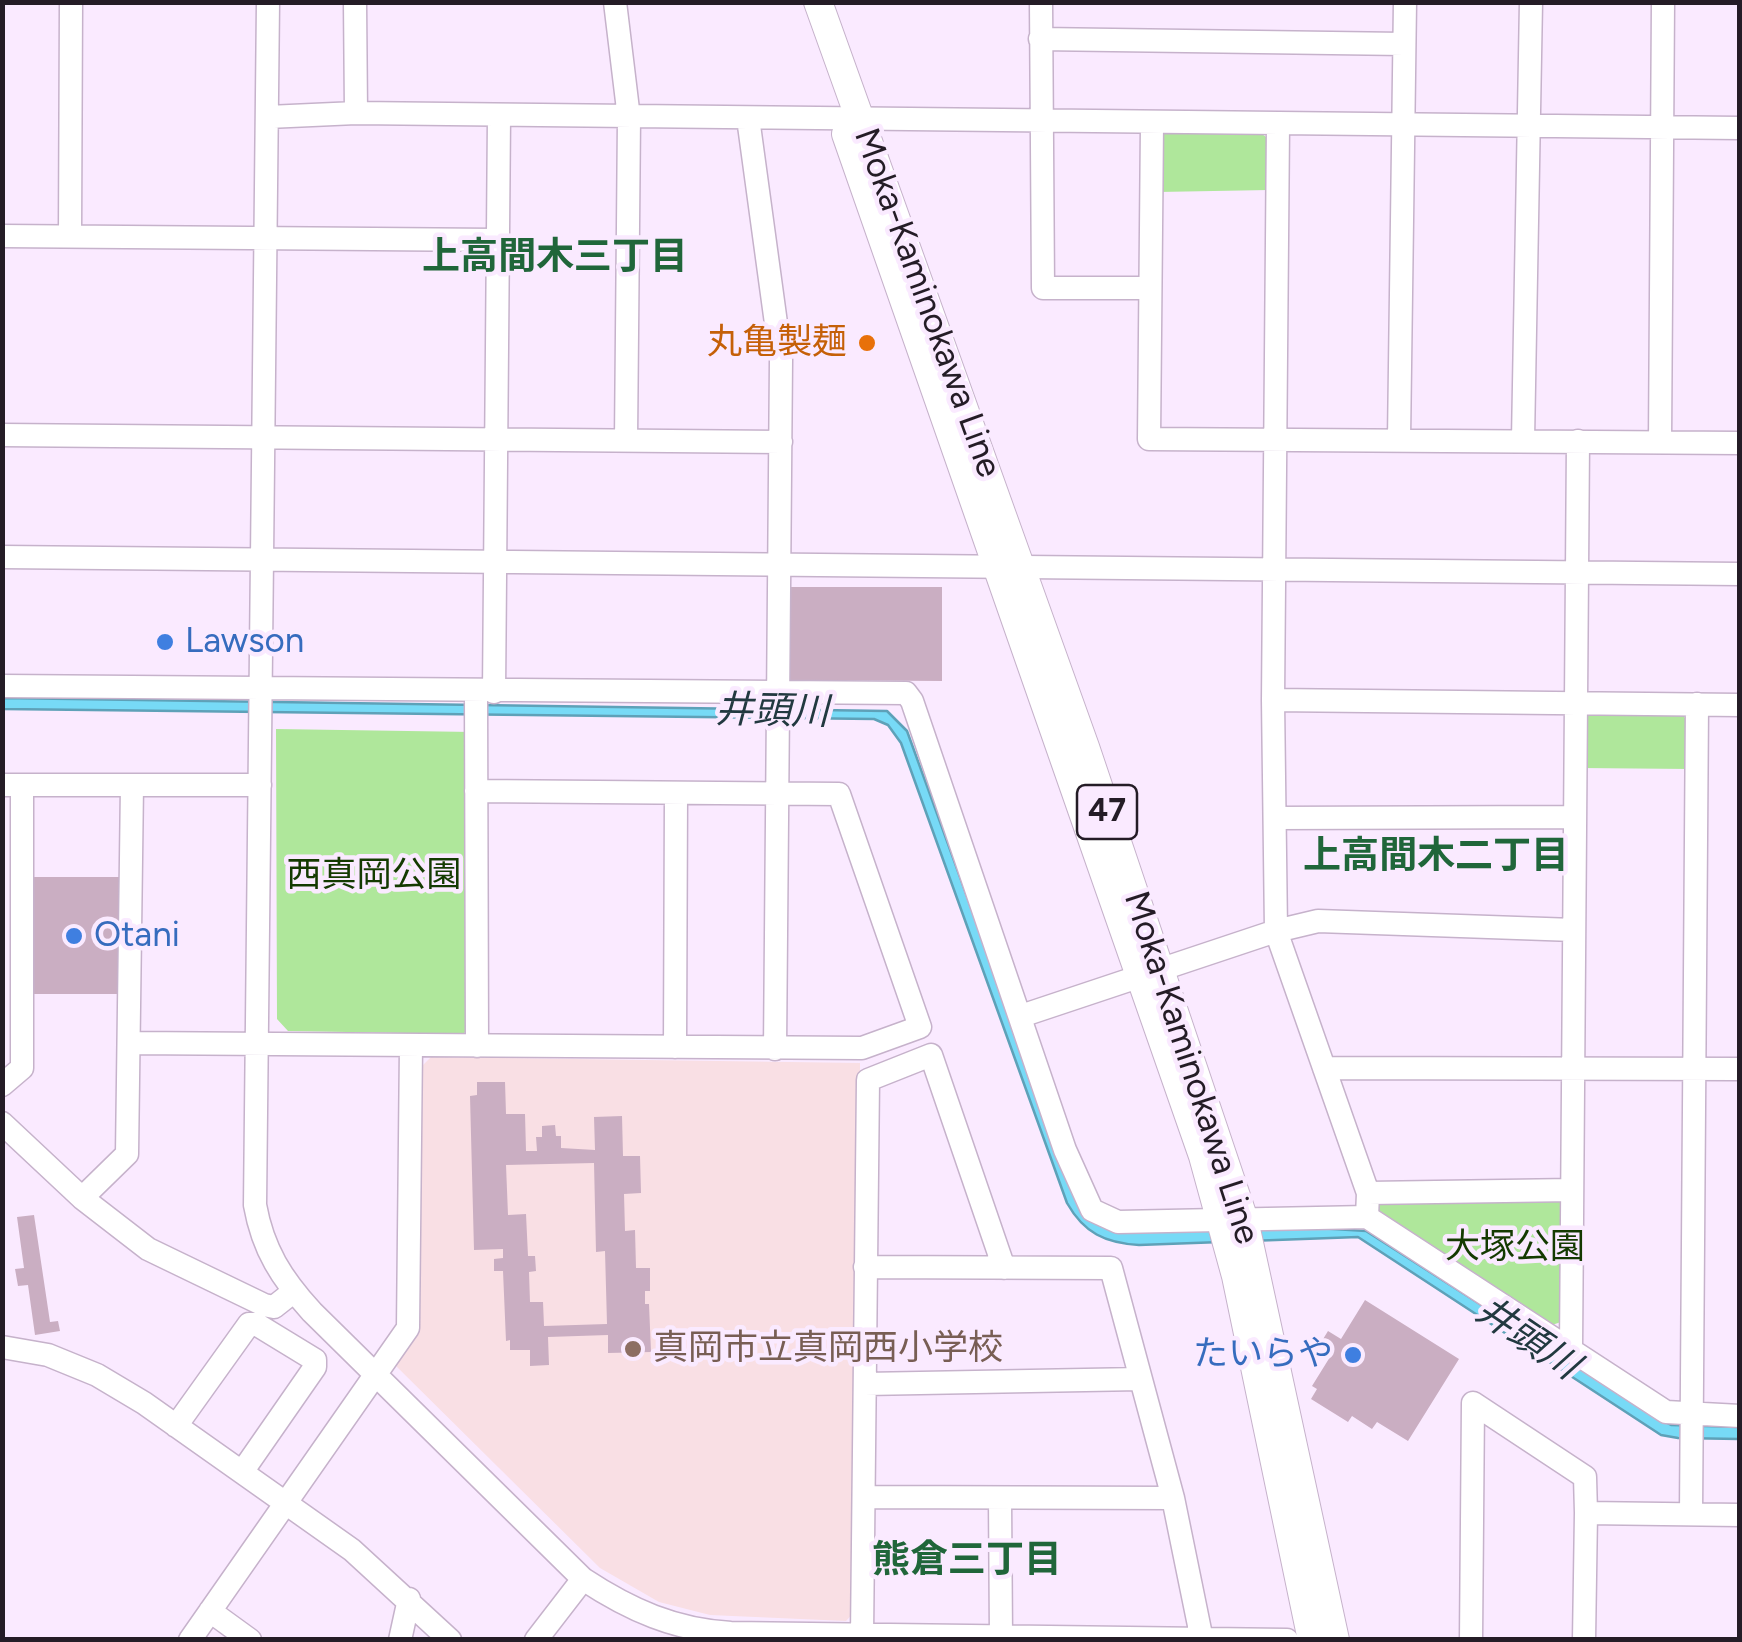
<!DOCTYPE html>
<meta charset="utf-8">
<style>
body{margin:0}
#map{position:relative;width:1742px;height:1642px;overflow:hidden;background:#faeaff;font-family:Figtree,sans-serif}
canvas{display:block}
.frame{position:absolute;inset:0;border:5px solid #241c26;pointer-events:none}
</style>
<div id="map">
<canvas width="1742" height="1642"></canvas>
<div class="frame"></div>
</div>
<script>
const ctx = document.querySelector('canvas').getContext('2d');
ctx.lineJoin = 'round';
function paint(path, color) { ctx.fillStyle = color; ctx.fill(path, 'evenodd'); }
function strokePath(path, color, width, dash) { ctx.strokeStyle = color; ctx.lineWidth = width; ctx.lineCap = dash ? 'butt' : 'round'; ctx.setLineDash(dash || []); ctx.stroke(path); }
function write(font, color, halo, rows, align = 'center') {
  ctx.font = font + ' Figtree,"Noto Sans JP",sans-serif'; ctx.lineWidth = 9; ctx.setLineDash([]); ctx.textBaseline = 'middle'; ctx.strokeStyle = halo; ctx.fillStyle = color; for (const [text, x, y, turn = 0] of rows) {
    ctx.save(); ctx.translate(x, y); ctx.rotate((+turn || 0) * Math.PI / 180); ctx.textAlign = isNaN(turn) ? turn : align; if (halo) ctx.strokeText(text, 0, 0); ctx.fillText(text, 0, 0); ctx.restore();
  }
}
paint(new Path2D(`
 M431 1057 860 1063 857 1609 846 1621 710 1615 659 1602 600 1568 396 1366 420 1332 421 1067Z`), '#f9dfe4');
paint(new Path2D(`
 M1259 132 1269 139V190L1158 192 1159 139 1165 133Z
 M1592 709 1681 712 1689 724 1690 769 1581 768 1582 718Z
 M276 729 473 732 471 1027 463 1034 288 1031 277 1019Z
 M1387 1199H1557L1565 1208 1561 1322 1549 1326 1383 1220 1374 1207Z`), '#afe79b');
const water = new Path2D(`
 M3 698 887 711 907 731 1077 1199 1087 1214 1366 1231 1656 1417 1671 1425 1739 1427V1439L1678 1438 1661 1435 1358 1237 1139 1245C1105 1243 1084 1233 1067 1203L901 743 888 725 874 719 3 709Z`);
paint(water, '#77daf6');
strokePath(water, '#5ea1b8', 2.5);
paint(new Path2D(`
 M790 587H942V681L790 680Z
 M29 877H119L118 994H30Z
 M477 1082H505L506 1114H525L526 1151H537L536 1137H542V1126L555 1125 556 1136H561V1148L595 1150 594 1117 622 1116 623 1156H640L641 1193 624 1194 625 1231 635 1230 636 1268H650V1291H645V1304H649L651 1352 608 1353V1335L548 1337 549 1365 530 1366V1350H510V1340L506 1341 503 1271H494V1259L503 1258V1249L474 1250 470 1096 477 1095ZM594 1163 596 1252 605 1251 607 1324 544 1326 543 1302H530L529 1272 536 1271 535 1256H528L526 1214 508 1215 506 1165Z
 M34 1215 50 1322 58 1321 60 1331 35 1335 28 1285 18 1286 15 1269 24 1268 17 1217Z
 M1365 1300 1459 1359 1408 1441 1377 1422 1372 1429 1352 1416 1348 1422 1311 1399 1317 1389 1312 1386 1330 1357 1317 1349 1328 1331 1341 1339Z`), '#caaec2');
const minor = new Path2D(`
 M268 2 255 1205C263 1250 282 1279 312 1312L583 1579C630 1610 675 1630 731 1633L1287 1640
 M355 2 356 113
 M615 2 629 118 626 440
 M1041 2 1043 288H1150
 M1040 39 1404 44
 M268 117 356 113 1740 128
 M748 118 781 360 775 1049
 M1152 124 1149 439 1740 443
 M1278 125 1273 700 1276 931 1368 1193 1367 1217
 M2 236 497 240
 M70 236 71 2
 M2 435 781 442
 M1399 439 1405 2
 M1523 440 1531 2
 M1660 442 1663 2
 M2 557 1740 574
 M2 686 906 693 912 701 1065 1150 1092 1210 1118 1222 1367 1217 1666 1412 1740 1416
 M476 691 477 1046
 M494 692 499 117
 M1273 700 1740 705
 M2 785H260
 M1275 818 1575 817
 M1021 1016 1276 931 1318 921 1574 930
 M129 1043 862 1048 920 1027 839 794 476 791
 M675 1047 676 794
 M1324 1068 1740 1069
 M2 1085 22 1068V785
 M2 1123 82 1198 148 1249 264 1305 274 1307 293 1292
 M1368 1193 1572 1190
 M82 1198 127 1154 132 785
 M865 1267 1111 1268 1173 1498 1202 1640
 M2 1347 48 1355 97 1375 144 1403 352 1550 450 1640
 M1571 1349 1578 441
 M865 1384 1140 1379
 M176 1426 249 1324H256L315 1360V1367L242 1472
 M864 1497 1173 1498
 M1000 1498 1001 1638
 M1691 1514 1697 704
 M210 1611 250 1640
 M862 1636 868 1080 931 1055 1004 1268
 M190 1640 408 1328 411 1046
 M400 1640 409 1599
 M536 1640 583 1579
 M1471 1640 1473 1403 1585 1477 1586 1513 1740 1515
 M1584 1640 1586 1513`);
const major = new Path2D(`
 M818 2 1085 747 1244 1220 1335 1640
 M846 134 1203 1156 1236 1276 1312 1640`);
strokePath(minor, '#c6b2cb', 25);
strokePath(major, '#c6b2cb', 30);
strokePath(minor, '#fff', 22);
strokePath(major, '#fff', 28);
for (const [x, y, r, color] of [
 [867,343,10,"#e8710a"],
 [165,642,10,"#3f7fe0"],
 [74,936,10,"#3f7fe0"],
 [633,1349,10,"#8d6e63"],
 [1353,1355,10,"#3f7fe0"]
]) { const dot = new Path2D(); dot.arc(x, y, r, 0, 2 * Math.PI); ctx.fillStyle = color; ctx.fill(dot); strokePath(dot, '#faeaff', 4); }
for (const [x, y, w] of [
 [1107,812,60]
]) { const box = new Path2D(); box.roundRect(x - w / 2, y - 27, w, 54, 8); ctx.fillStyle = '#faeaff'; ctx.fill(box); strokePath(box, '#241c26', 2.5); }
write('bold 32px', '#241c26', null, [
 ["47",1107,812]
]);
write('35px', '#241c26', '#faeaff', [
 ["Moka-Kaminokawa Line",927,303,70],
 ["Moka-Kaminokawa Line",1191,1068,72]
]);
write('35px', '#c56008', '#faeaff', [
 ["丸亀製麺",847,343]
], 'right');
write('35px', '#366cbe', '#faeaff', [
 ["Lawson",185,642],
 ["Otani",94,936],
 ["たいらや",1333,1355,"right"]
], 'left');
write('35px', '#143a01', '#faeaff', [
 ["西真岡公園",374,876],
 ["大塚公園",1515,1248]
]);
write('35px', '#785e54', '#faeaff', [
 ["真岡市立真岡西小学校",653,1349]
], 'left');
write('bold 38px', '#20663a', '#faeaff', [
 ["上高間木三丁目",555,258],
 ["上高間木二丁目",1436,857],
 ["熊倉三丁目",967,1561]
]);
write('italic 38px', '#223940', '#faeaff', [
 ["井頭川",772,712,1],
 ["井頭川",1527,1339,34]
]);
</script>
